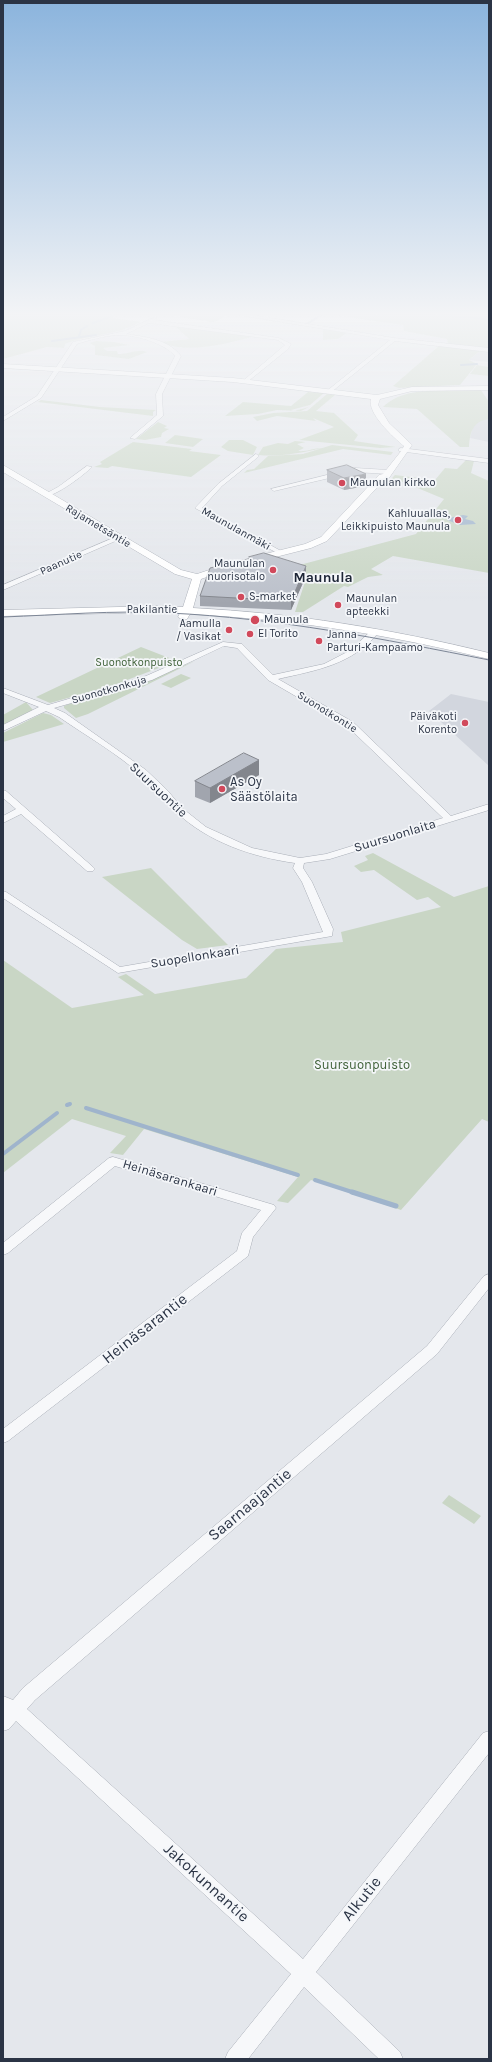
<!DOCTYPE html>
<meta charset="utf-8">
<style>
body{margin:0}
#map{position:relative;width:492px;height:2062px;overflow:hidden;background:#e4e7ec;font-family:Karla,sans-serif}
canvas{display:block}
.frame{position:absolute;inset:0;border:4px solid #2b3445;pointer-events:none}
</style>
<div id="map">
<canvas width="492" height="2062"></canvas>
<div class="frame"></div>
</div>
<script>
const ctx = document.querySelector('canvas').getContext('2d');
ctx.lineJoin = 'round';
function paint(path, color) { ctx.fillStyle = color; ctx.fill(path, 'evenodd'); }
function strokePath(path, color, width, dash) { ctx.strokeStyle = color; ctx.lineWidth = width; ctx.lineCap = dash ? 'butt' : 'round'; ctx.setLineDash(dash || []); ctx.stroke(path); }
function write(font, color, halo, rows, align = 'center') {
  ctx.font = font + ' Karla,sans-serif'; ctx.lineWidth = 3.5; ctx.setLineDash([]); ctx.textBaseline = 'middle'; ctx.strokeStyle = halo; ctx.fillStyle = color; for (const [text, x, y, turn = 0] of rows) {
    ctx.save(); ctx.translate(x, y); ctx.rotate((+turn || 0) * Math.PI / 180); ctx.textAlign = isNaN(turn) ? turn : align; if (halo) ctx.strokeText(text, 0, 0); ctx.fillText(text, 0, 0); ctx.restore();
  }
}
paint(new Path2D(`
 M481 350 489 351V362L469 360Z
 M487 415H489V442L470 438 473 426Z
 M451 694 489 702V766L429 711Z`), '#d2d6de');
paint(new Path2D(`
 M3 315H115L112 318 140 322C117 336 90 334 65 344L64 348 47 347 3 359Z
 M168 315H228L214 322Z
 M335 315H489V348L448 344 447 339 404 331 403 325Z
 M282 323 283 322 348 332 338 339 323 340V329Z
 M174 325 257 336C227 343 189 355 160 342L189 339Z
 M96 341 114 342 129 345 103 348 107 351H117L118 354C129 354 139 348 147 352L129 359 95 355V346L90 343Z
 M440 345 481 350 469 360 477 364 460 385 399 388 393 386Z
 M477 365 489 367V376L470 374Z
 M448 390H481L489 402V419C473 421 470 432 469 447H460L417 409 383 407C400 390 426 391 448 390Z
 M308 392 324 393 310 405 291 410 294 411 309 407 301 411 277 410 258 414 225 416 243 402 291 406Z
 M327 394 335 395 316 411 334 413 358 435 354 441 396 447 380 448 299 440 334 427 313 418 316 421 277 416 257 421 253 417 273 413 307 411Z
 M41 400 100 407 156 410 153 412V416L38 402Z
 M158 422 167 426 164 428 169 429 162 433 161 437 145 440 136 439Z
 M175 435 203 439 193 447 165 443Z
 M229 440H243L257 447 253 455 228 451 221 447Z
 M295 441 306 442 297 444 304 448 298 451C307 452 313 448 322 448 301 453 280 457 258 455L263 447 278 443 288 444Z
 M133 442 192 449 189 451 221 455 191 477 112 466 108 468 94 467 102 464 100 462Z
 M332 445 393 452 391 455 343 449 244 473 247 470 254 469 268 456 303 454Z
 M466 460 474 461 471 473 489 481V573L393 556 371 569 383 575 368 577 348 587 344 586 303 612H295L307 576 292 567 416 534 444 499 403 482 390 480 395 475 435 480 445 468 457 469Z
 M141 647 177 661 114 685 50 703 36 697Z
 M195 661 88 714 76 718 64 708V706L69 704 137 685Z
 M181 674 191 678 171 688 161 684Z
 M26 702 33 710 3 725V715Z
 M43 713 51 715 64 724 3 742V733Z
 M373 853 454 897 489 886V1122L482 1119 401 1210 311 1180 288 1203 277 1201 298 1177 144 1129 123 1155 110 1153 126 1136 72 1119 3 1173V960L72 1008 144 995 118 977 126 974 155 994 246 978 276 949 343 942 341 932 441 907 428 897 417 900 374 870 361 872 354 866 368 860 365 856Z
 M151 868 228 945 197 949 182 940 102 877Z
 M449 1495 481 1516 474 1524 442 1503Z`), '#c9d6c5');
paint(new Path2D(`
 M463 515 468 516 465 519 473 521 476 524 460 525 447 520 449 518Z`), '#9fb4cc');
strokePath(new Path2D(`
 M376 315 389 316
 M437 315 466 317
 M109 317 113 315
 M469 317 489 320
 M93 323 107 318
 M307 324 321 315
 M79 336 81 330 87 326
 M52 341 96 335
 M461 365 477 364`), '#9fb4cc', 2);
strokePath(new Path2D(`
 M67 1105 70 1104
 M86 1108 298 1175
 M3 1154 57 1113
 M315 1180 355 1193`), '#9fb4cc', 4);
strokePath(new Path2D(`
 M352 1192 396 1206`), '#9fb4cc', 5);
const street = new Path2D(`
 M239 315H253L394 338 489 348V352L395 341 330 393 328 390 390 340Z
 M155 317 157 318 154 320 279 338 291 344 288 349 246 383 244 380 285 345 278 340 149 323 126 334C145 337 168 339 181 356L162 394 163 416 135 439 130 438 157 415 156 394 175 356C165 343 133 334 117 335 104 336 89 340 77 344L41 398 3 421V417L37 396 73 342 125 331Z
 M401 448 489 459V463L399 451V449Z
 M256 454 259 456 258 457 222 486 202 508 283 552V554H279L195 508 218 484Z
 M87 466 92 467C84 475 55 497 45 496V494L58 487Z
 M355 468 388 470 391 472 388 474 355 472 274 491 271 489Z
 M118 536 121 538 120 539 3 590V585Z
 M372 630 379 632C352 665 317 670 278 679L353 722 451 816 489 804V810L330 859 304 863 303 868 312 882 333 929 332 936 118 973 3 898V891L6 892 120 967 323 932 302 882 293 868 295 863C252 857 208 842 176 812 164 801 154 786 141 775 118 754 85 735 59 717L46 711 3 731V725L39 707 3 693V688L48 705 146 676 223 642 242 644 273 675 324 664 351 650ZM224 646 237 648 268 680 347 726 443 818 326 854 300 858 252 848 206 827 182 808 168 791 146 770 65 713 54 708 152 680Z
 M3 790 6 791 93 867 95 869 93 871H87L21 814 3 823V816L16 809 3 798Z
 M113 1157 274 1205 276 1208 253 1237 248 1256 8 1441 3 1443V1429L237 1251 242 1233 261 1210 115 1166 8 1253 3 1255V1243L109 1158Z
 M489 1274V1288L437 1354 35 1700 27 1709 303 1959 483 1733 489 1731V1753L316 1972 400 2052 403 2059H379L304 1987 248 2059H225L228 2052 291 1974 16 1721 9 1729 3 1731V1696L13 1700 23 1688 427 1346 484 1276Z`);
const secondary = new Path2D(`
 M3 364 233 378 377 395 412 387 489 386V390L412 391 380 399 378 405 389 423 412 445 389 478 385 479 327 541 311 548 252 563 247 560 249 558 305 544 321 537 379 475 383 474 402 450 404 446C393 437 367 413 371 399L233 382 3 368Z
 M3 465 181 570 197 574 224 565H230V569L201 579 193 608C293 613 392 629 489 653V659C391 635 291 619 190 614L187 619 183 620 178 617 180 613 158 612 3 616V610L158 606 183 607 192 579 175 574 3 472Z`);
strokePath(street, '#a9aeb7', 1);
strokePath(secondary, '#a9aeb7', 1);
paint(street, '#f7f8fa');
paint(secondary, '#fff');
strokePath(new Path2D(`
 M3 617C58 615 114 610 169 613 277 618 383 639 489 660`), '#7d8696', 1);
paint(new Path2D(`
 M327 470 366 486 344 490 327 482Z
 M249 557 306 566V576L291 610 200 606V596L249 558Z
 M259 760V775L210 803 195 797V781Z`), '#a1a5ae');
paint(new Path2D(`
 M366 474V486L344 490V478Z
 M306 566V576L291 610V601Z
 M259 760V775L210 803V788Z`), '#83868d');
const building = new Path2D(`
 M347 465 366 474 344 478 327 470Z
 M264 553 306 566 291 601 200 596 210 568 252 558 249 557Z
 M244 753 259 760 210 788 195 781Z`);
paint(building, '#bbc0ca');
strokePath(building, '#83868d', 1);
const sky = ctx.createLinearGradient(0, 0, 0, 604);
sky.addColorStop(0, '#8bb4dd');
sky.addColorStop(0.52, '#f3f4f6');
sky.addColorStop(1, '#f3f4f600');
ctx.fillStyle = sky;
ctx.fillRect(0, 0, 492, 604);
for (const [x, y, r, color] of [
 [342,483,4,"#d1495b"],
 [458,520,4,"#d1495b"],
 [273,570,4,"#d1495b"],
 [241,597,4,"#d1495b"],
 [338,605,4,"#d1495b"],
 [255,620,5,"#d1495b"],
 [229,630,4,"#d1495b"],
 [250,634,4,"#d1495b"],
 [319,641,4,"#d1495b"],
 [465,723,4,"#d1495b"],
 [222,789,4,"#d1495b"]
]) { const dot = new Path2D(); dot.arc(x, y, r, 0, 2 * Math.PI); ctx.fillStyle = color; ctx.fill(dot); strokePath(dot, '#f4f6f9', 1.5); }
write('11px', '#2b3445', '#f4f6f9', [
 ["Maunulan kirkko",350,483],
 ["Kahluuallas,",450,514,"right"],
 ["Leikkipuisto Maunula",450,527,"right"],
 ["Maunulan",265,564,"right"],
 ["nuorisotalo",265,577,"right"],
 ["S-market",249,597],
 ["Maunulan",346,599],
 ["apteekki",346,612],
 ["Maunula",264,620],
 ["Aamulla",221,624,"right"],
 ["/ Vasikat",221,637,"right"],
 ["El Torito",258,634],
 ["Janna",327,635],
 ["Parturi-Kampaamo",327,648],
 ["Päiväkoti",457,717,"right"],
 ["Korento",457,730,"right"]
], 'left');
write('11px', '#2b3445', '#f4f6f9', [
 ["Rajametsäntie",98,526,31],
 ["Maunulanmäki",236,529,29],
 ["Paanutie",61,563,-24],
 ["Pakilantie",152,610],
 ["Suonotkonkuja",109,690,-16],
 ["Suonotkontie",327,712,32]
]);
write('11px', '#3f6138', '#f4f6f9', [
 ["Suonotkonpuisto",139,663]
]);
write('13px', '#2b3445', '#f4f6f9', [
 ["As Oy",230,782],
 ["Säästölaita",230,797]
], 'left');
write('13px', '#2b3445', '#f4f6f9', [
 ["Suursuontie",158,790,43],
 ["Suursuonlaita",395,836,-17],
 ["Suopellonkaari",195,957,-9],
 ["Heinäsarankaari",170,1178,17]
]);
write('13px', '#3f6138', '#f4f6f9', [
 ["Suursuonpuisto",362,1065]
]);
write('bold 14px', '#1d2536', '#f4f6f9', [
 ["Maunula",323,578]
]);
write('16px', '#2b3445', '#f4f6f9', [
 ["Heinäsarantie",145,1329,-38],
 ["Saarnaajantie",250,1505,-40],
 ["Jakokunnantie",206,1883,42],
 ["Alkutie",362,1899,-51]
]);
</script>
